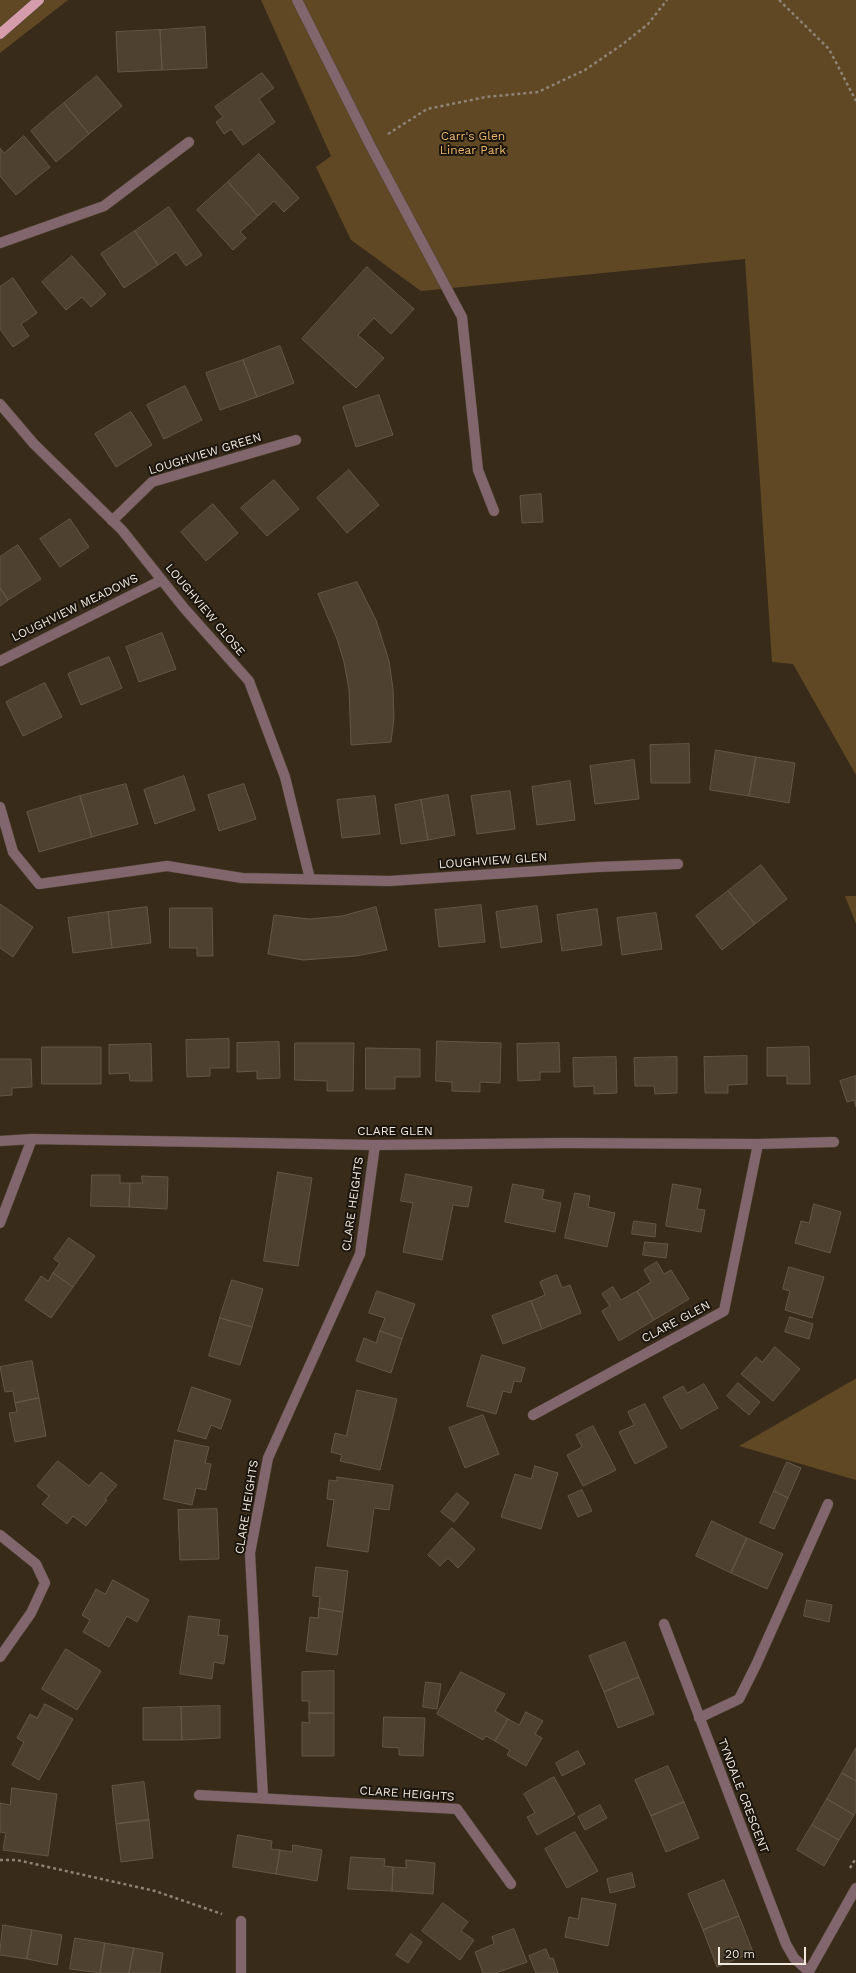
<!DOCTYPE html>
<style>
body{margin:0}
#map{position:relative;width:856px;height:1973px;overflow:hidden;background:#382b1a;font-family:"Work Sans",sans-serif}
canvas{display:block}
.scale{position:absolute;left:718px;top:1947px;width:88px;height:18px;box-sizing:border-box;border:2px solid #f1e9de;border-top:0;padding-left:5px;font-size:12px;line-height:14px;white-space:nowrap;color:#f1e9de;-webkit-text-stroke:3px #1b150e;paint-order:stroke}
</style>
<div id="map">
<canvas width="856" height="1973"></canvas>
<div class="scale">20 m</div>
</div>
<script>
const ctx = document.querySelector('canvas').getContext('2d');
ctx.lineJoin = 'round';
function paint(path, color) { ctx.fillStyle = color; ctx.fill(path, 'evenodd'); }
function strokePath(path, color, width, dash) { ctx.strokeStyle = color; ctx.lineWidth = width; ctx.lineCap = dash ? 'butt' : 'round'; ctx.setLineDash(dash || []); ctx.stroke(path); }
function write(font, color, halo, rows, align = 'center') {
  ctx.font = font + ' "Work Sans",sans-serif'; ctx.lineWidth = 4; ctx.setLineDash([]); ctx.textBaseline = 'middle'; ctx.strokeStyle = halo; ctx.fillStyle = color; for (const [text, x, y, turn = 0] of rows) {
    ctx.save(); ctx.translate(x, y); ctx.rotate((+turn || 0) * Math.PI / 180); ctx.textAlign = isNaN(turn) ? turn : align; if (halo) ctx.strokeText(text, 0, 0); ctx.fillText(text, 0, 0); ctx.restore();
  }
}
paint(new Path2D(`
 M0 0H68L0 53Z
 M261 0H856V775L793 664 772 662 745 259 421 291 351 240 316 167 331 156Z
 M845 896H856V924Z
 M856 1378V1480L739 1446 855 1379Z`), '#604825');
const building = new Path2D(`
 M205 27 207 68 162 70 160 30Z
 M160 30 162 70 118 72 116 32Z
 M262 73 274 88 259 99 275 122 243 145 231 129 224 134 216 122 223 117 215 107Z
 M97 76 122 106 89 134 64 103Z
 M64 103 89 134 56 162 31 131Z
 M24 136 50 167 16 195 0 176V148L4 153Z
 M259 154 299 198 284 212 274 201 258 216 228 182Z
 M228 182 258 216 240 232 246 238 233 250 197 210Z
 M169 207 202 255 186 266 176 252 158 265 135 231Z
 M135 231 158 265 124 288 101 254Z
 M72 256 106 294 91 307 82 297 66 310 42 282Z
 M367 267 414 309 391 334 374 318 358 335 384 358 356 388 302 339Z
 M13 278 37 313 21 324 29 336 13 347 0 329V287Z
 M280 346 294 383 257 397 243 360Z
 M243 360 257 397 220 410 206 373Z
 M185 386 202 420 164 439 147 405Z
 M379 395 393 435 356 447 343 407Z
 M131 412 152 445 116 467 95 434Z
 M349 470 379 505 347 533 317 498Z
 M274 480 299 509 267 536 241 508Z
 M541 494 543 522 522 523 520 496Z
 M213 504 238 533 206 561 181 532Z
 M70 519 89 547 60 567 40 539Z
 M18 545 41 579 8 600 0 588V557Z
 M357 582 376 620 389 661 393 689 394 718 391 742 351 745 349 689 344 662 337 639 318 594Z
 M0 588 8 600 0 606Z
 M162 633 176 669 139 682 126 647Z
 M109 657 122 688 81 705 68 674Z
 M45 683 62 717 23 736 6 702Z
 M689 744 690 783H651L650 745Z
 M716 750 756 757 749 796 710 790Z
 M756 757 795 763 789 803 749 796Z
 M634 760 639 799 595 804 590 766Z
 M184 776 195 810 155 824 144 790Z
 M570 781 575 820 537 825 532 787Z
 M126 784 138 824 92 837 80 796Z
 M244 784 256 819 219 831 208 795Z
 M510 791 515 829 477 834 471 796Z
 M448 795 455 835 428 840 421 800Z
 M80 796 92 837 39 852 27 812Z
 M375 796 380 834 342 838 337 800Z
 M421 800 428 840 401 844 395 805Z
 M761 865 787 899 755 924 728 891Z
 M728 891 755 924 722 950 696 916Z
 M0 904 33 927 13 957 0 948Z
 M481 905 485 942 439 947 435 910Z
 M537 906 542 942 501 948 496 912Z
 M147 907 151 943 112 948 108 912Z
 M376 907 387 950 356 956 303 960 268 954 274 915 309 919 342 916Z
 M170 908H212L213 956H197V948H170Z
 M597 909 602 945 562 951 557 915Z
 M108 912 112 948 73 953 68 918Z
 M656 913 662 949 622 955 617 918Z
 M229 1039V1068H210V1076L187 1077 186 1040Z
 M437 1041 501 1043 500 1083 480 1082V1092L452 1091V1082L436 1081Z
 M279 1042 280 1078 257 1079V1071L237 1072V1043Z
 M295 1043H354L353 1091H327V1081L295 1080Z
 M559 1043 560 1072H540V1080L518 1081 517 1044Z
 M151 1044 152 1081H130L129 1073 109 1074V1045Z
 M42 1047H101V1084H42Z
 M809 1047 810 1084H787V1076H767V1048Z
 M366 1048 420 1049V1077H395V1089H366Z
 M747 1056V1084L728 1085V1093H705L704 1057Z
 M616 1057 617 1093 594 1094V1086L574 1087 573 1058Z
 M677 1057V1093L655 1094 654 1086H635L634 1058Z
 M0 1059H31L32 1087 12 1088V1095L0 1096Z
 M856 1076V1107L854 1100 847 1102 840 1081Z
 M278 1172 312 1178 298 1266 264 1261Z
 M406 1174 472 1187 468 1207 453 1205 442 1260 403 1252 413 1203 401 1201Z
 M92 1175H120V1183H130L129 1207 91 1206Z
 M142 1176 168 1177 167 1209 129 1207 130 1183H142Z
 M513 1184 544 1190 542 1199 561 1203 555 1232 505 1222Z
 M673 1184 701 1189 697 1209 705 1210 701 1232 666 1226Z
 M575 1193 590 1196 588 1207 615 1213 607 1247 565 1238Z
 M814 1204 841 1212 830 1253 795 1243 801 1221 809 1223Z
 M634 1221 656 1224 655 1237 632 1234Z
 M69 1238 95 1256 73 1287 53 1273 60 1263 54 1259Z
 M645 1242 668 1244 666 1258 643 1255Z
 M657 1262 664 1274 671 1270 689 1299 654 1320 637 1291 651 1282 644 1270Z
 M789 1267 824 1277 812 1318 785 1310 790 1291 783 1289Z
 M53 1273 73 1287 51 1318 25 1300 41 1276 48 1281Z
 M557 1275 562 1288 570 1285 581 1313 542 1329 531 1301 545 1295 540 1282Z
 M232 1280 263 1289 252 1327 220 1318Z
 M613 1287 621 1300 637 1291 654 1320 619 1341 602 1311 610 1306 602 1294Z
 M377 1291 415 1304 402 1339 380 1331 385 1318 369 1313Z
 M531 1301 542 1329 503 1344 492 1316Z
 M790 1317 813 1324 809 1339 785 1332Z
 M220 1318 252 1327 240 1365 209 1356Z
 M380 1331 402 1339 391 1373 356 1361 364 1338 376 1343Z
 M775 1347 800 1369 773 1401 741 1374 756 1357 762 1362Z
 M482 1355 525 1368 521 1382 514 1381 511 1393 503 1391 496 1414 467 1406Z
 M32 1361 39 1398 15 1403 13 1391 5 1392 0 1367Z
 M738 1383 760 1402 749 1415 727 1396Z
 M704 1384 718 1408 681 1429 663 1397 683 1386 687 1393Z
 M192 1387 231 1400 221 1429 211 1425 206 1439 178 1431Z
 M357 1390 397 1399 380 1470 340 1461 342 1455 331 1452 335 1433 346 1436Z
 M39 1398 46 1436 15 1442 9 1413 17 1412 15 1403Z
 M645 1404 667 1447 635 1464 619 1432 634 1425 628 1412Z
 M483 1415 499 1454 465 1468 449 1428Z
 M593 1426 616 1470 583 1486 567 1455 582 1447 576 1435Z
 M175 1440 209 1447 205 1463 211 1464 206 1490 196 1488 192 1505 164 1499Z
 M58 1461 89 1486 101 1472 117 1485 105 1499 107 1500 86 1526 73 1516 67 1524 42 1504 49 1496 37 1486Z
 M787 1462 801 1468 788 1498 774 1491Z
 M535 1466 558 1473 541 1529 501 1517 515 1474 531 1479Z
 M337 1477 393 1485 389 1510 374 1508 368 1552 327 1546 334 1500 327 1499 329 1480 337 1481Z
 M582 1490 592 1511 578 1517 568 1496Z
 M774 1491 788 1498 774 1529 760 1523Z
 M457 1493 469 1503 454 1522 441 1512Z
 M217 1509 219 1559 180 1560 178 1510Z
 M712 1521 747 1538 731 1573 696 1556Z
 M452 1528 475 1549 458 1568 448 1558 440 1566 428 1555Z
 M747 1538 783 1554 767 1589 731 1573Z
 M316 1567 348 1571 343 1612 319 1608 320 1597 313 1596Z
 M113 1580 149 1600 137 1622 127 1616 109 1647 83 1632 90 1620 82 1615 96 1589 105 1594Z
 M807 1600 832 1605 829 1622 804 1616Z
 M319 1608 343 1612 337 1655 306 1651 310 1617 318 1618Z
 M189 1616 220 1620 218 1635 228 1636 224 1664 214 1662 212 1679 180 1674Z
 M625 1642 639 1677 604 1692 589 1656Z
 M66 1649 101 1671 77 1710 42 1689Z
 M334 1671V1713H309V1701H302V1672Z
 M461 1672 505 1694 495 1711 508 1719 495 1741 486 1736 483 1740 437 1714Z
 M639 1677 654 1714 618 1728 604 1692Z
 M426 1682 441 1684 437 1709 423 1707Z
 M45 1704 73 1719 39 1780 12 1765 24 1742 17 1738 30 1714 37 1718Z
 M220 1706V1738L182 1740 181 1707Z
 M181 1707 182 1740H143V1708Z
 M526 1712 543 1721 535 1734 542 1738 526 1766 507 1755 510 1750 495 1741 508 1719 519 1725Z
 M309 1713H334V1756H302V1722L309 1723Z
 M384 1717 425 1718 423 1756 399 1755V1748L383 1747Z
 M856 1748V1781L842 1773Z
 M578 1751 585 1764 562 1776 556 1763Z
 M668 1766 684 1802 651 1816 635 1780Z
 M842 1773 856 1781V1811L854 1815 827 1799Z
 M554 1777 575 1814 537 1835 527 1817 535 1813 524 1794Z
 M144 1782 149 1820 116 1824 112 1786Z
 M12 1788 57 1794 48 1856 3 1850 6 1833 0 1832V1803L10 1805Z
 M827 1799 854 1815 839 1840 812 1825Z
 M684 1802 699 1838 666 1852 651 1816Z
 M600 1805 607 1818 585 1830 578 1817Z
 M149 1820 153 1858 121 1862 116 1824Z
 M812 1825 839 1840 824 1866 797 1850Z
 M575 1832 598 1871 567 1888 545 1849Z
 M238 1835 272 1841 271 1849 280 1850 276 1874 233 1867Z
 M293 1845 322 1850 317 1881 276 1874 280 1850 292 1852Z
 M351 1857 385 1859 384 1866 393 1867 392 1891 348 1889Z
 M406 1860 435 1863 433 1894 392 1891 393 1867 406 1868Z
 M632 1873 635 1887 610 1893 607 1879Z
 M724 1880 739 1916 703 1930 688 1894Z
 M582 1898 616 1904 608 1946 565 1937 569 1917 578 1919Z
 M443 1903 468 1922 461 1931 474 1940 460 1960 422 1931Z
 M739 1916 753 1952 717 1967 703 1930Z
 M3 1925 32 1930 27 1959 0 1955Z
 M514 1929 527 1962 496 1973H483L475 1952 494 1944 492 1937Z
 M32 1930 62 1935 57 1965 27 1959Z
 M411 1934 422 1942 408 1963 396 1955Z
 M75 1938 105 1943 100 1973 70 1969Z
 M105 1943 134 1948 129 1973H100Z
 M134 1948 163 1953 160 1973H129Z
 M546 1949 550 1959 553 1958 558 1973H536L529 1956Z`);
paint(building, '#4e412f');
strokePath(building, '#655745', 1);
const minor = new Path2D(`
 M297 0 370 145 462 317 478 470 494 511
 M0 243 104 206 189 142
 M0 404 34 444 122 530 184 608 249 681 285 777 310 879
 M112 521 152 482 296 440
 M0 661 162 580
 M0 807 13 852 39 884 167 866 242 878 390 881 597 867 678 864
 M0 1141 32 1139 375 1145 565 1143 758 1144 834 1142
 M0 1223 32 1139
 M533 1415 724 1311 758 1144
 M0 1535 36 1564 45 1583 31 1613 0 1657
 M664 1624 786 1944 794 1958 809 1972
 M699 1718 739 1699 756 1665 828 1504
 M199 1795 457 1809 511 1884
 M263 1797 250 1553 268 1458 360 1254 375 1145
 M241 1921V1973
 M808 1973 856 1888`);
const major = new Path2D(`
 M0 34 39 0`);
strokePath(minor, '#524635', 11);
strokePath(major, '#524635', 11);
strokePath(new Path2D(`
 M779 0 829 49 856 101
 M388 134 427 109 486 97 538 92 585 70 623 44 648 24 667 0
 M0 1860H17L155 1891 222 1914
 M850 1868 856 1858`), '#8f8476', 2.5, [3, 3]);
strokePath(minor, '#82666d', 10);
strokePath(major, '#d59dab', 10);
write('12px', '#ecb76b', '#1b150e', [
 ["Carr's Glen",473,136],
 ["Linear Park",473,150]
]);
write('12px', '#f1e9de', '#1b150e', [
 ["LOUGHVIEW GREEN",205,454,-17],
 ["LOUGHVIEW MEADOWS",75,608,-26],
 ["LOUGHVIEW CLOSE",205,610,50],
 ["LOUGHVIEW GLEN",493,861,-4],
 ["CLARE GLEN",395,1131],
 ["CLARE HEIGHTS",353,1204,-82],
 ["CLARE GLEN",676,1322,-28],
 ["CLARE HEIGHTS",247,1507,-81],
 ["CLARE HEIGHTS",407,1794,4],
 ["TYNDALE CRESCENT",743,1796,69]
]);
</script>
